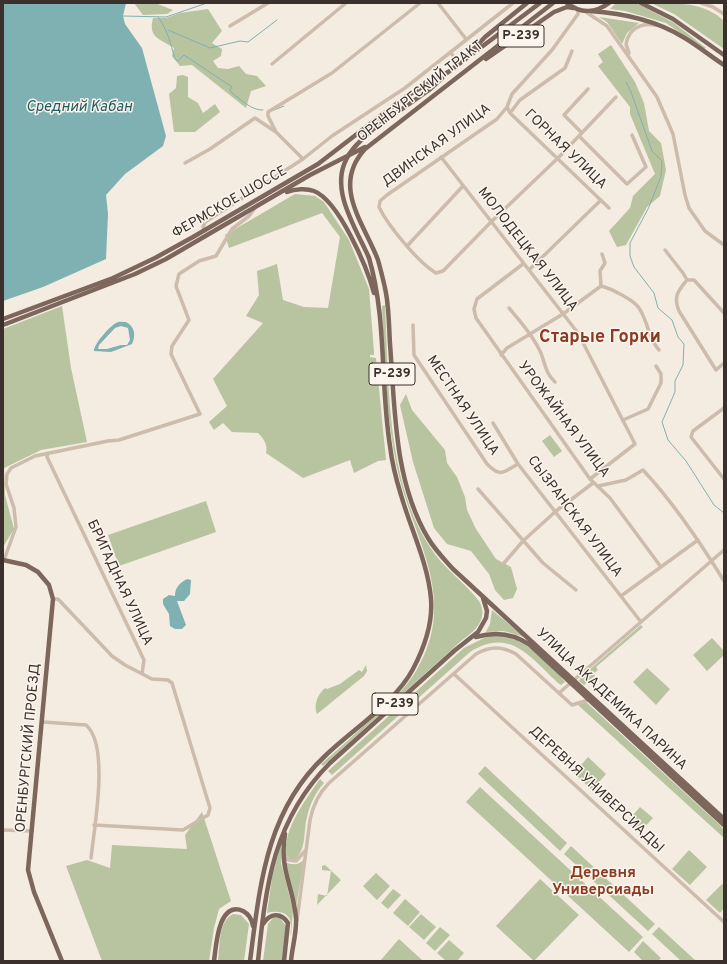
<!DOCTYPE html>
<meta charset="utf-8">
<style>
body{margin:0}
#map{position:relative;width:727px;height:964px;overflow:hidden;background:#f4ebe1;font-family:Overpass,sans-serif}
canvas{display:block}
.frame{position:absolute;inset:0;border:4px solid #3b302b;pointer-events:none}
</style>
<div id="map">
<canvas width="727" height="964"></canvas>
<div class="frame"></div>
</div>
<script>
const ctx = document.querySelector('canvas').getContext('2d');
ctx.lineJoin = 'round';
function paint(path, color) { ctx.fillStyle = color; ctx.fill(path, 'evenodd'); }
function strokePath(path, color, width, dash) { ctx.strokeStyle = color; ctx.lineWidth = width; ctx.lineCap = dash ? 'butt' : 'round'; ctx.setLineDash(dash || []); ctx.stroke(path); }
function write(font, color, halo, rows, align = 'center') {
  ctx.font = font + ' Overpass,sans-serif'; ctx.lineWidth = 3; ctx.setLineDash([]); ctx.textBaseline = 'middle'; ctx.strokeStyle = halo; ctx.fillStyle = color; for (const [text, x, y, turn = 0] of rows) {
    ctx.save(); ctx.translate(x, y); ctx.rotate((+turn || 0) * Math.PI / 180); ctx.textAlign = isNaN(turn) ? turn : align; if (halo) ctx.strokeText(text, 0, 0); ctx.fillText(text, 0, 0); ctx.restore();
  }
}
paint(new Path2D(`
 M134 3H155L173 10 167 14 143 15Z
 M616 3H636L674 23 706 48 704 49 666 23 625 11 610 9Z
 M651 3C676 3 705 2 724 21V49L674 14Z
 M208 9 222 31 212 43 222 49 221 56 213 61 218 68 228 69 239 66 246 74 257 76 266 86 251 91 246 108 192 65 180 66 172 56 174 48C159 38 148 38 153 18H166L180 13Z
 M599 17 639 23 627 33 622 44 607 22Z
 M611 45 635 82 644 103 649 131 661 143 666 170 660 196 647 207 626 245 617 247 609 231 630 208 633 196 655 174 630 114V107L598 66 603 62 598 54Z
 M183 75 188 77V97L198 103 203 113 215 104 220 112 195 132H174L169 94 176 88 177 76Z
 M295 194 315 196 324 202 349 240 369 289 374 352V355H370V357L376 358 386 460 378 461 354 473 350 460 303 478 266 453C268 445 264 439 258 433L232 432 223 423 214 430 209 422 227 406 213 379 263 323 246 316 259 295 257 271 277 264 283 300 304 307 328 308 340 237 322 213 229 248 225 235Z
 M385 305C389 383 386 479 430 547 443 568 464 582 479 601 489 619 475 631 461 641L323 766 321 764C339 749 356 733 373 717 389 703 405 690 416 671 460 598 413 540 397 468 386 415 384 359 382 306Z
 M62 306 71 368 87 442 41 450 4 468 5 495 14 529 3 547V329Z
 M406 394 412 410 445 450 447 463 457 477 465 497 467 510 476 529 496 559 511 567 517 589 513 598 504 600 495 590 489 574 471 551 447 544 434 528 413 462 400 405Z
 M550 435 562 451 554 457 542 441Z
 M206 501 216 532 119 566 108 535Z
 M492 610 524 637 504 631 486 632 490 624Z
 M641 625 643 627 596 667 598 670 594 673 595 676 584 685 579 681 581 677Z
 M488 636C514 634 530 646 548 664 553 669 560 675 565 682L561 685 558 683C530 657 510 627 470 652L332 775 328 771 464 648Z
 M712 638 724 651V655L707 671 693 655Z
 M366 665 367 671 364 676 317 714C313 705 318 694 325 688L327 689 340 684 359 670 362 672Z
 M647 668 670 689 656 705 633 682Z
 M586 702 721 826 724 830V838L578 705Z
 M588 757 606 774 592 790 574 773Z
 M485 766 567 843 560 851 478 774Z
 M320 779 324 783C315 793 310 804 307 817 303 833 307 846 296 859H290L286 855C283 829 306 799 320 779Z
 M480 787 643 937 629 952 466 802Z
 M640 807 653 818 639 833 627 822Z
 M202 812 231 901 219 909 214 928 209 961H102L66 866 87 860 110 868 112 845 187 849 185 835Z
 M281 844V863L293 910 291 936C290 933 291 930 291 927 292 912 278 910 267 913L272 878Z
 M571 846 655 924 648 931 564 854Z
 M689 850 707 867 690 885 672 869Z
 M304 859 296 907 285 862C292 865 299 866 304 859Z
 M325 865 341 880 317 905 318 894 327 896 331 871 322 870V866Z
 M376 873 390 886 377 900 363 886Z
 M540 879 579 915 534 961 496 926Z
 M722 884 724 885V908L720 913 706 900Z
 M393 889 401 895 388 909 381 903Z
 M405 899 420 912 408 926 393 913Z
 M233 914 241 915 249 924 244 961H218C220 947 218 921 233 914Z
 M421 914 436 927 424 940 409 927Z
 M273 918H280L286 926 282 961H263L268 924Z
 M440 927 450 935 435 951 426 943Z
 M659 927 696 961H681L652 934Z
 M399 939 422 960 420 961H380Z
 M449 940 464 953 457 961H446L437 953Z
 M643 941 661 958 658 961H643L634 952Z`), '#b8c4a0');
paint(new Path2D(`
 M3 3H126L123 16 125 24 142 48 166 136 163 146 125 174 106 195 108 214 106 259 43 287 3 301Z
 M126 322C135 327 136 335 132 344L111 352 94 351C93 345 110 326 116 323 119 321 123 322 126 322ZM121 326 128 328 130 340 127 345H121L107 349H98L99 345 115 328Z
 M187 579 191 580 190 594 184 601H177L186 625 182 629H175L170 626 169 614 163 604V599L169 595 175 596C175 587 180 583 187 579Z`), '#7fb0b2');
strokePath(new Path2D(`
 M123 16 166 17 207 3
 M158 17C168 31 170 42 175 59L178 61 184 55 232 87 230 90 232 93C240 99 252 111 263 110
 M168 30 210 48 240 41 248 42 277 20
 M626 82 631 92 652 151 662 161 661 176 649 207 630 243V256L634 267 654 293 658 308 672 320 678 337 684 344 683 365 675 381V392L662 422 668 440 686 461 714 505 724 513
 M274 110 284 106`), '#7fb0b2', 1);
strokePath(new Path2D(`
 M438 3 466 39
 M701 3 713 7 724 14
 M578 9V14L552 50 512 94 507 107 497 119 387 195 380 201 379 207C388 226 419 263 436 273L443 271 491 222 558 158 616 97
 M586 12 607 26 657 97 673 134 685 195 689 208 705 231 724 245
 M230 26 268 3
 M450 52 459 63
 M629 53 626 44C629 28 641 23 655 25
 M272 64 346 3
 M507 107 510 113 609 208
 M510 113 520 100 565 68 572 51
 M276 132 268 116V112L332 73 420 3
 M582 133 564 115 588 89
 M579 136 627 184 646 167 632 135
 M441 157 578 333 635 444 590 479
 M185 163 210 149 255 118 276 132 303 159
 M205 231 203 227 205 222 303 159 332 136 405 88 513 3
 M408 245 463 186
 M665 250 683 273 687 280H694L724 313
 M523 264 477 299 474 309 476 318 590 479 610 498 661 567
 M529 270 601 200
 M687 280C678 291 673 297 679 311L716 370 724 363
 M601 286 600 271 605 263 602 254
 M509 308C520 321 531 333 539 349 545 360 544 372 555 382
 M413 325 414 355 487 464C501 478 503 472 518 464
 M501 355 507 348 563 314 601 286C610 288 634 300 639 308 648 321 648 338 659 350
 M724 408 693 431 691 437 724 479
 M623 420 648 409 661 383V374L656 366
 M493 423 518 464 641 622
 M48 453 47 457 144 660 142 674
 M598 486 626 480 643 470C674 503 700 542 724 581
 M478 489 543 563 576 590
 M4 560 16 527 14 508 6 484 7 474 11 468 35 456 108 441 119 440 200 414 171 354 172 346 189 320 176 286 179 274 199 261 216 256 232 229 249 216 255 208
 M504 563 523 541 556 511 593 483
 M621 596 698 540
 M53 599H58L112 656 125 665 152 679 168 680 172 683 210 808 208 815 183 830 94 825
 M454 674 724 922
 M559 693 724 550
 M43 722 86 725C110 745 94 829 91 858
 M3 830 32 831
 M284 854 288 860 296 861 306 850
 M297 920 310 820C313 805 318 794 329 783L476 654C490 646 502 646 516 654L572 705 588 700`), '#cdbbac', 3.5);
strokePath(new Path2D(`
 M553 3 365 149C331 186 364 223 378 260 381 271 384 282 386 293 389 309 389 327 390 344 395 409 394 481 428 538 435 550 444 559 453 569L724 819
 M567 3C580 14 596 13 609 3
 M641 3 673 19 724 55
 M590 11C622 13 655 20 683 37 697 45 710 56 724 65
 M469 54 485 37 527 3
 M486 59 554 12 567 7 574 8
 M447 73 540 3
 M372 130 429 90 442 78
 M287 192C295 189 306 188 314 191 339 201 367 267 374 293
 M3 319 113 278 155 258 193 237 318 164 405 97 448 72
 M3 325 135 274 166 259 310 175 365 147
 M3 560 26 565 38 572 49 585 53 599 28 870 34 892 62 961
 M476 637C496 631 513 633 530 645L724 825
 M285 834C279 870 293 885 296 918 297 932 292 948 291 961
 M263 924C270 913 281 912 288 923L284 961
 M214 961C216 947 218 900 243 911 249 914 252 920 253 926
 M250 961C260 885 266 811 325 756 353 729 395 703 413 669 424 648 433 623 431 599 428 563 411 530 401 495 396 479 392 463 390 446 380 384 387 319 369 258
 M258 961C266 885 273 820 330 763L454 651 478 632 486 618 487 611 483 598`), '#7d675c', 4.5);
strokePath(new Path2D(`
 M369 258C357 230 330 191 346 160 351 148 363 139 372 130`), '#7d675c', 4.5);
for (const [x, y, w] of [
 [521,36,46],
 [392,374,46],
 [395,704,46]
]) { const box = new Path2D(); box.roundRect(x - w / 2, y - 11, w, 22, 3); ctx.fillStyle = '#fbf5ee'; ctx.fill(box); strokePath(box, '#3b302b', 1); }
write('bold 13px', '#3b302b', null, [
 ["Р-239",521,36],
 ["Р-239",392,374],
 ["Р-239",395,704]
]);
write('14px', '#3b302b', '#fbf5ee', [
 ["ОРЕНБУРГСКИЙ ТРАКТ",421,92,-38],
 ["ДВИНСКАЯ УЛИЦА",437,146,-36],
 ["ГОРНАЯ УЛИЦА",565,150,44],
 ["ФЕРМСКОЕ ШОССЕ",230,203,-30],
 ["МОЛОДЕЦКАЯ УЛИЦА",527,250,52],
 ["МЕСТНАЯ УЛИЦА",462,406,56],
 ["УРОЖАЙНАЯ УЛИЦА",563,420,53],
 ["СЫЗРАНСКАЯ УЛИЦА",574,517,53],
 ["БРИГАДНАЯ УЛИЦА",119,583,65],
 ["УЛИЦА АКАДЕМИКА ПАРИНА",611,700,43],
 ["ОРЕНБУРГСКИЙ ПРОЕЗД",29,748,-85],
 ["ДЕРЕВНЯ УНИВЕРСИАДЫ",596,790,43]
]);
write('italic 15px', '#1f5a5e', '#fbf5ee', [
 ["Средний Кабан",79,108]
]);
write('bold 15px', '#8c3b22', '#fbf5ee', [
 ["Деревня",603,874],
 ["Универсиады",603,891]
]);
write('bold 18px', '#8c3b22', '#fbf5ee', [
 ["Старые Горки",600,338]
]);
</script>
